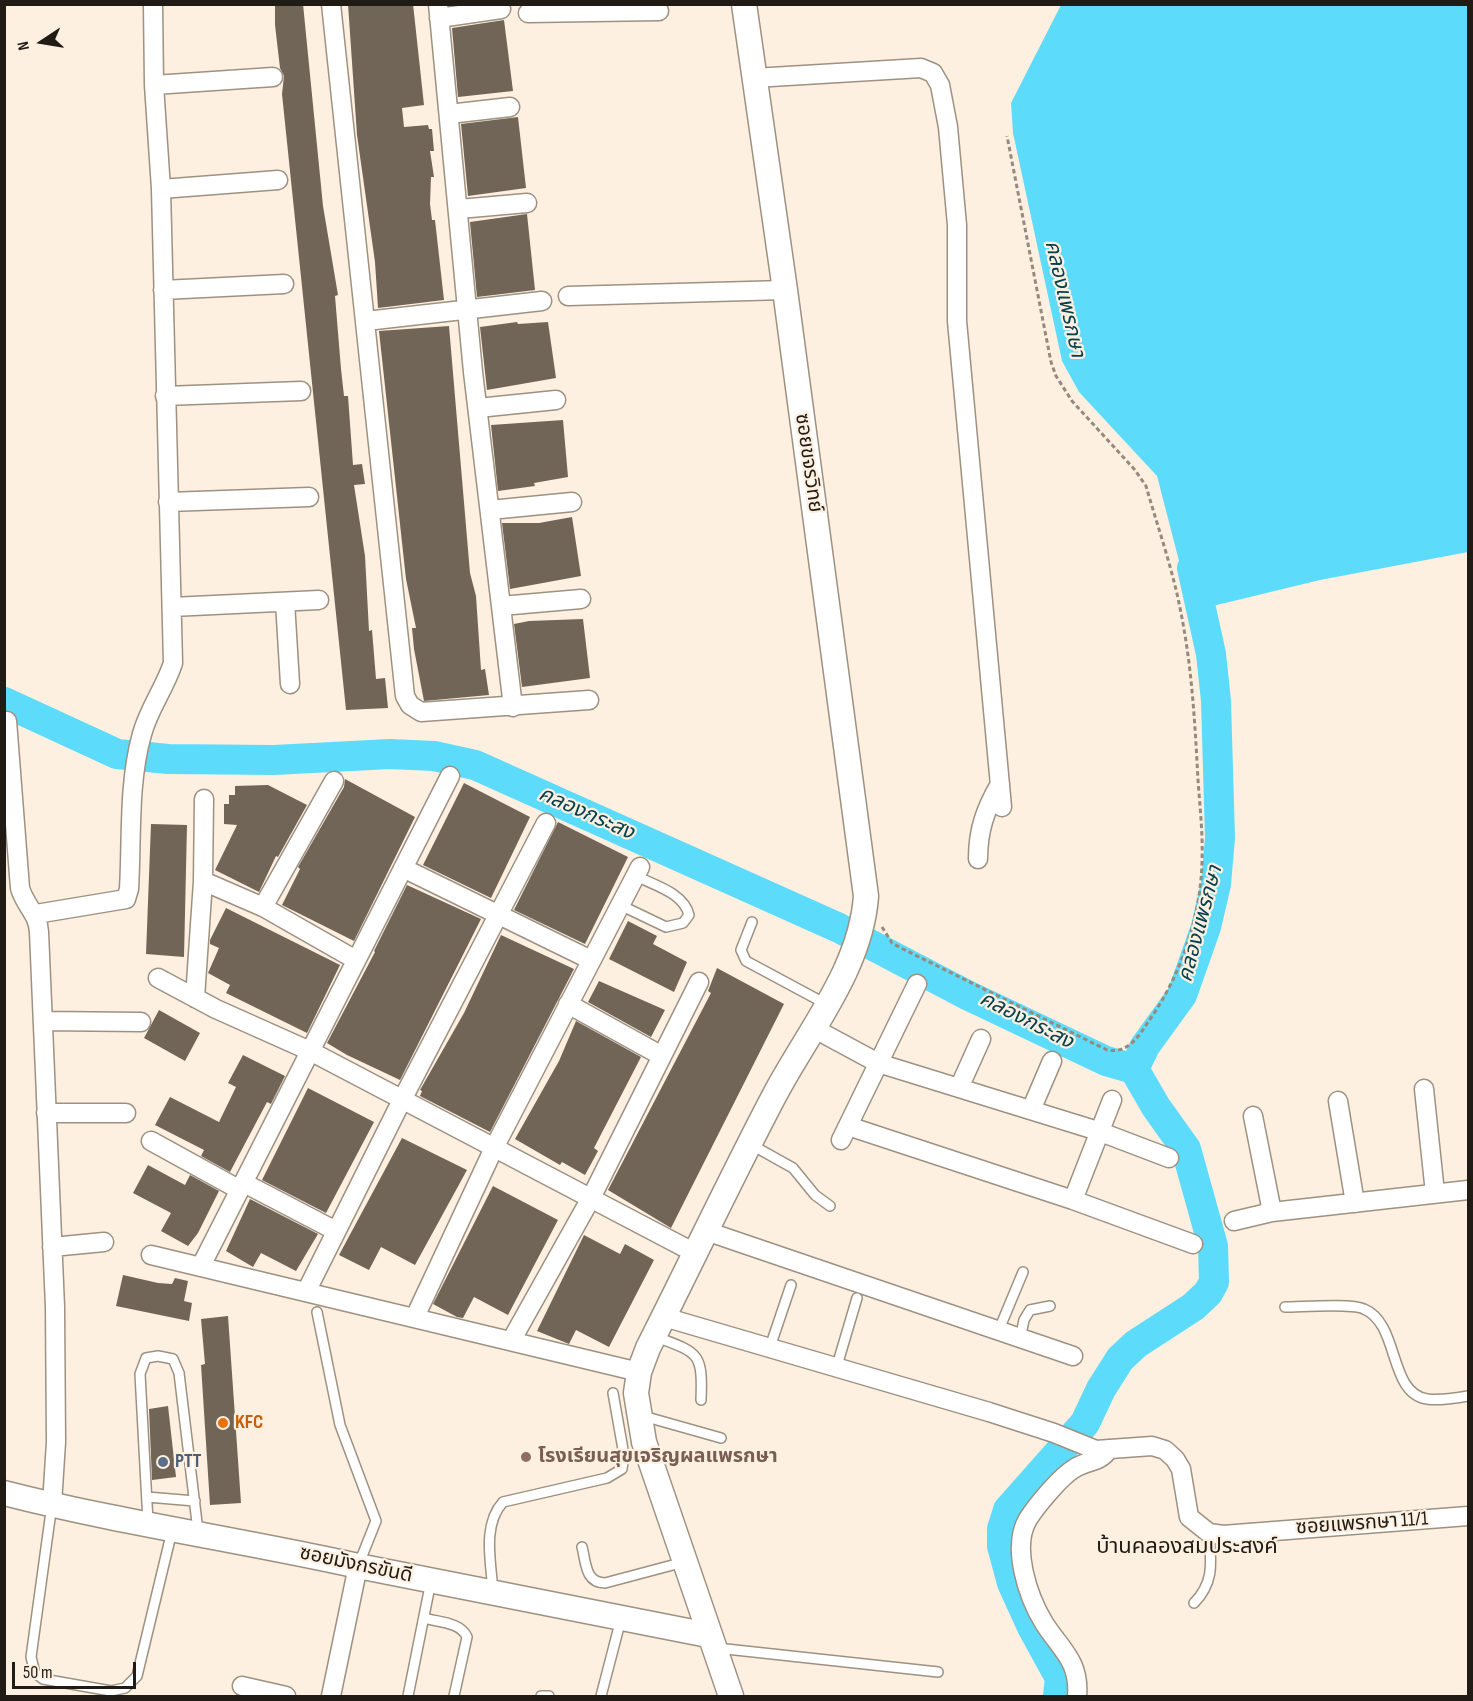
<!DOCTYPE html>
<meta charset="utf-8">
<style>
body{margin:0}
#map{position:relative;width:1473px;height:1701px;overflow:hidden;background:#fef0e0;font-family:"Sofia Sans Condensed",sans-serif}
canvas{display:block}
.frame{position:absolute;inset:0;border:6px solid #201b15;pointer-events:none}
.north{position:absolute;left:12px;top:12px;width:60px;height:60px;-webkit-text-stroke:4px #fef0e0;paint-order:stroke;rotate:258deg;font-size:16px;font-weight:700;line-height:24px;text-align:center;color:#201b15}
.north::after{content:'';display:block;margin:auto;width:21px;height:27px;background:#201b15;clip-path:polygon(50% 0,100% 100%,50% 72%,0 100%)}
.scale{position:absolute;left:12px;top:1662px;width:124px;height:27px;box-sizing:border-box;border:3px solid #201b15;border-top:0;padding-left:8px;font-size:18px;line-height:21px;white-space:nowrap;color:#201b15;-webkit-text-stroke:4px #fef0e0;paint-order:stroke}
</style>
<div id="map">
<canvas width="1473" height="1701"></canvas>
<div class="frame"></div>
<div class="north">N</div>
<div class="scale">50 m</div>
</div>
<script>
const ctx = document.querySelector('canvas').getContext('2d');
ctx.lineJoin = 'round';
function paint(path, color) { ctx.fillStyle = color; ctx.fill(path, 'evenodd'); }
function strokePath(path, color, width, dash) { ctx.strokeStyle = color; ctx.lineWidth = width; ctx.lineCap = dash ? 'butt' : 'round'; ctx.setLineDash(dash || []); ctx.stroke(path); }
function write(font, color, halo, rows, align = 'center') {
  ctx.font = font + ' "Sofia Sans Condensed","Noto Sans Thai",sans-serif'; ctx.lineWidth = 4.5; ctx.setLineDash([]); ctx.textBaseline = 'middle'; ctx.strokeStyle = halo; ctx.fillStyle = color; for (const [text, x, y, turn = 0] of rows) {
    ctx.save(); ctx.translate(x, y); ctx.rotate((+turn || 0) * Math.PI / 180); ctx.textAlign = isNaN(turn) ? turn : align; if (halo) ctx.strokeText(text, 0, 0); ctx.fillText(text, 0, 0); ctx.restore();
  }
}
paint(new Path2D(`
 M1061 5H1468V552L1320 580 1192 611 1157 476 1079 392 1062 361 1013 133 1011 103Z`), '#5ddbfb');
strokePath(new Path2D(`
 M4 702 117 754 168 759 274 760 390 754 434 756 475 765 839 928 967 995 1106 1061 1134 1069
 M1058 1696 1060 1678 1032 1627 1012 1583 1002 1546V1529L1008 1510 1085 1423 1101 1389 1120 1359 1136 1344 1193 1307 1208 1293 1214 1282 1213 1246 1186 1149 1156 1107 1134 1069 1145 1046 1182 995 1206 927 1216 884 1220 838 1216 701 1211 654 1192 568`), '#5ddbfb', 30);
paint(new Path2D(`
 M275 4H303L323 206 338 295 335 296 341 369 344 396H348L353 465 362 464 365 484 354 485 365 556 369 631 372 630 376 679 385 678 388 708 346 710 282 94 284 76 280 68 275 25Z
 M348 4H413L424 105 402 108 404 127 428 125 429 129H432L434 151H430L434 177H431L430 204 432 220H435L444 300 378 308 375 262 357 135Z
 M504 20 513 91 458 97 452 28Z
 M518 117 526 188 468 196 461 124Z
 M527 214 535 290 477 297 470 222Z
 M517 322 518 324 548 322 556 378 487 390 480 327Z
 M449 326 470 573 476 596 481 670 485 669 489 695 424 701 414 649 412 628H416L406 579 379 331Z
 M563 420 568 477 534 483 535 486 498 491 491 425Z
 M572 517 581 576 510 589 502 523H539Z
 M583 619 590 678 522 687 514 624 529 621Z
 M345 779 415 817 354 941 282 905 300 869 298 867 344 787Z
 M464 783 530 817 491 898 423 865Z
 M268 785 307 805 278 857 276 856 259 892 215 870 237 825 224 824V804H229V795H235V786Z
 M558 822 628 857 585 944 514 910Z
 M151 824 187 825 184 957 146 954Z
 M407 885 481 919 400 1080 347 1055 327 1043 375 952 374 951Z
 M226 908 340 965 307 1033 226 993 230 985 208 973 219 948 210 944V940Z
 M628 921 657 936 653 944 687 962 674 992 609 959Z
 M501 935 574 969 490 1132 420 1096 422 1091 420 1090 464 1013Z
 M717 968 784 1004 671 1228 608 1190 711 993 708 991Z
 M599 981 665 1010 651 1037 588 1002Z
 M159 1010 200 1033 185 1061 144 1038Z
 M576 1021 641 1057 594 1148 598 1151 585 1175 562 1162 560 1165 515 1139 559 1061Z
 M243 1055 285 1076 271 1104 267 1102 230 1172 201 1156 204 1150 155 1125 170 1097 219 1122 236 1087 228 1083Z
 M308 1088 374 1122 326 1213 262 1180Z
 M402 1138 467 1170 415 1265 381 1247 369 1270 339 1255Z
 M148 1165 185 1185 190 1175 219 1191 198 1233 188 1246 161 1231 171 1213 133 1193Z
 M493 1186 558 1220 508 1315 474 1297 463 1318 457 1317 433 1304Z
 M250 1199 318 1234 296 1271 261 1253 253 1267 226 1251Z
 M584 1235 620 1254 625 1244 654 1260 609 1347 576 1330 569 1344 537 1331Z
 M123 1275 158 1283 172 1284 175 1278 188 1281 184 1301 192 1303 189 1321 116 1306Z
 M228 1316 241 1503 210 1505 201 1365 205 1364 201 1319Z
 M168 1406 176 1477 152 1480 149 1409Z`), '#716557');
const service = new Path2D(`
 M620 905 666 927 683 923 689 915C684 893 654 885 636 876
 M752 922 741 950 746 961 826 1004
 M750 1144 793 1168 815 1195 830 1206
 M1285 1307C1302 1307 1351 1303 1364 1309 1400 1324 1388 1393 1427 1399 1439 1401 1456 1398 1468 1396
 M317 1312 340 1425 376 1521 358 1566
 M998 1332 1023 1272
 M654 1336C698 1353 703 1351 701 1400
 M1020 1339 1024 1320 1030 1310 1050 1306
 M770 1347 791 1285
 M836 1369 857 1298
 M643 1416 721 1438
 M147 1497 195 1501
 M52 1504 31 1657 35 1673 43 1679 111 1691 125 1688 137 1676 172 1531
 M148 1522 140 1374 146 1358 158 1356 173 1359 179 1373 198 1531
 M582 1547C586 1562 585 1583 605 1583L684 1562
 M493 1591C491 1562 482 1525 503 1502L607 1478 622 1469 624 1455 613 1393
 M1194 1603C1215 1582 1211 1561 1209 1533
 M424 1618C437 1622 461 1622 467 1637L454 1696
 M717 1648 938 1672
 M408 1696 431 1581
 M541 1696H549
 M601 1696 621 1619`);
const minor = new Path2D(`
 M331 4 405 696 410 705 421 712 589 700
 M438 4 473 372 513 707
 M528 13 659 11
 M439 18 501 9
 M754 78 921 68 933 73 940 85 948 127 957 225V321L1002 807
 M154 85 273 77
 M449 114 510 107
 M161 189 278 180
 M459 209 527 203
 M163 290 284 284
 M568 296 785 290
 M366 321 542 301
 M165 396 301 391
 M478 408 556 400
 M168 502 309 497
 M490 510 572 502
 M285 602 290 684
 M501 606 581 599
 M172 607 319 600
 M7 721 20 888C25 906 38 913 39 932L55 1307 56 1442 52 1504
 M978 859C978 830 985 810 1000 784
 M403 868 591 960
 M203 881 263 907 356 960
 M263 907 334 781
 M36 914 126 899 129 889C132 839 128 783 142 734 149 708 165 688 173 663L161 189 154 85 153 4
 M158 978 216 1009 310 1051 695 1253
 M195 998 203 881 204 799
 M568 1004 662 1056
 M43 1021 141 1022
 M813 1028 878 1063 1098 1131 1169 1158
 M959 1088 981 1039
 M1424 1089 1435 1193
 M1338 1101 1355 1203
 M1031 1110 1052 1061
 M46 1113H126
 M1253 1116 1272 1212
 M848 1126 1073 1200 1193 1244
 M841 1140 917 984
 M151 1141 240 1190
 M244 1183 336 1231
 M1073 1200 1112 1100
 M1234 1221 1272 1212 1468 1190
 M706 1231 1073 1356
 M52 1247 104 1242
 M151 1255 639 1372
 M201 1266 450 776
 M307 1290 402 1100 546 823
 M415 1317 494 1148 640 867
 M664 1317 989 1412 1054 1433 1096 1450 1152 1446 1165 1450 1175 1459 1181 1469 1189 1517 1209 1533 1223 1535 1468 1516
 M511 1341 591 1198 699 982
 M242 1686 286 1696
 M331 1696 358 1566
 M1077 1696C1080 1661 1061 1650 1044 1623 1028 1597 1011 1547 1028 1519 1037 1505 1061 1476 1075 1468 1088 1460 1100 1463 1109 1449`);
const tertiary = new Path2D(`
 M4 1493C121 1523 241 1540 358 1566L708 1635
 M731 1696 644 1442 636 1393 639 1372 648 1348C690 1265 730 1180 773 1098 806 1034 861 970 866 896L785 290 744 4`);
strokePath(service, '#9d9182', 12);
strokePath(minor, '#9d9182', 21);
strokePath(tertiary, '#9d9182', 27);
strokePath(new Path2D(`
 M882 927 892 943 903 949 1107 1050C1131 1054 1140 1033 1153 1015 1182 971 1201 915 1202 861 1203 835 1200 807 1198 780 1195 724 1192 668 1181 613 1173 570 1158 528 1146 486L1135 470 1072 401 1056 376 1051 362 1007 136`), '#948a7f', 3, [4.5, 3]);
strokePath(service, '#fff', 9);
strokePath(minor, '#fff', 18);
strokePath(tertiary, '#fff', 24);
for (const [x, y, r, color] of [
 [223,1423,6,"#e8710a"],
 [526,1457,6,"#8d6e63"],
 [163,1462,6,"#5c6f8a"]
]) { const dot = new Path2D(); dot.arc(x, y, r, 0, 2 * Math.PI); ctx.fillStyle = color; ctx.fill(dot); strokePath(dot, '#fef0e0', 2); }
write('20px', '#201b15', '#fef0e0', [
 ["ซอยขจรวิทย์",808,463,82],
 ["ซอยแพรกษา 11/1",1362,1524,-4],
 ["ซอยมังกรขันดี",356,1565,12]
]);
write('bold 20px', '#c56008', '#fef0e0', [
 ["KFC",235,1423]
], 'left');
write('bold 20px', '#785e54', '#fef0e0', [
 ["โรงเรียนสุขเจริญผลแพรกษา",538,1457]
], 'left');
write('bold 20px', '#4e5e75', '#fef0e0', [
 ["PTT",175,1462]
], 'left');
write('italic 21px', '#04404d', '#fef0e0', [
 ["คลองแพรกษา",1064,299,77],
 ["คลองกระสง",586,814,24],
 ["คลองแพรกษา",1201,924,-75],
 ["คลองกระสง",1026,1021,27]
]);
write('22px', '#201b15', '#fef0e0', [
 ["บ้านคลองสมประสงค์",1187,1547]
]);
</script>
